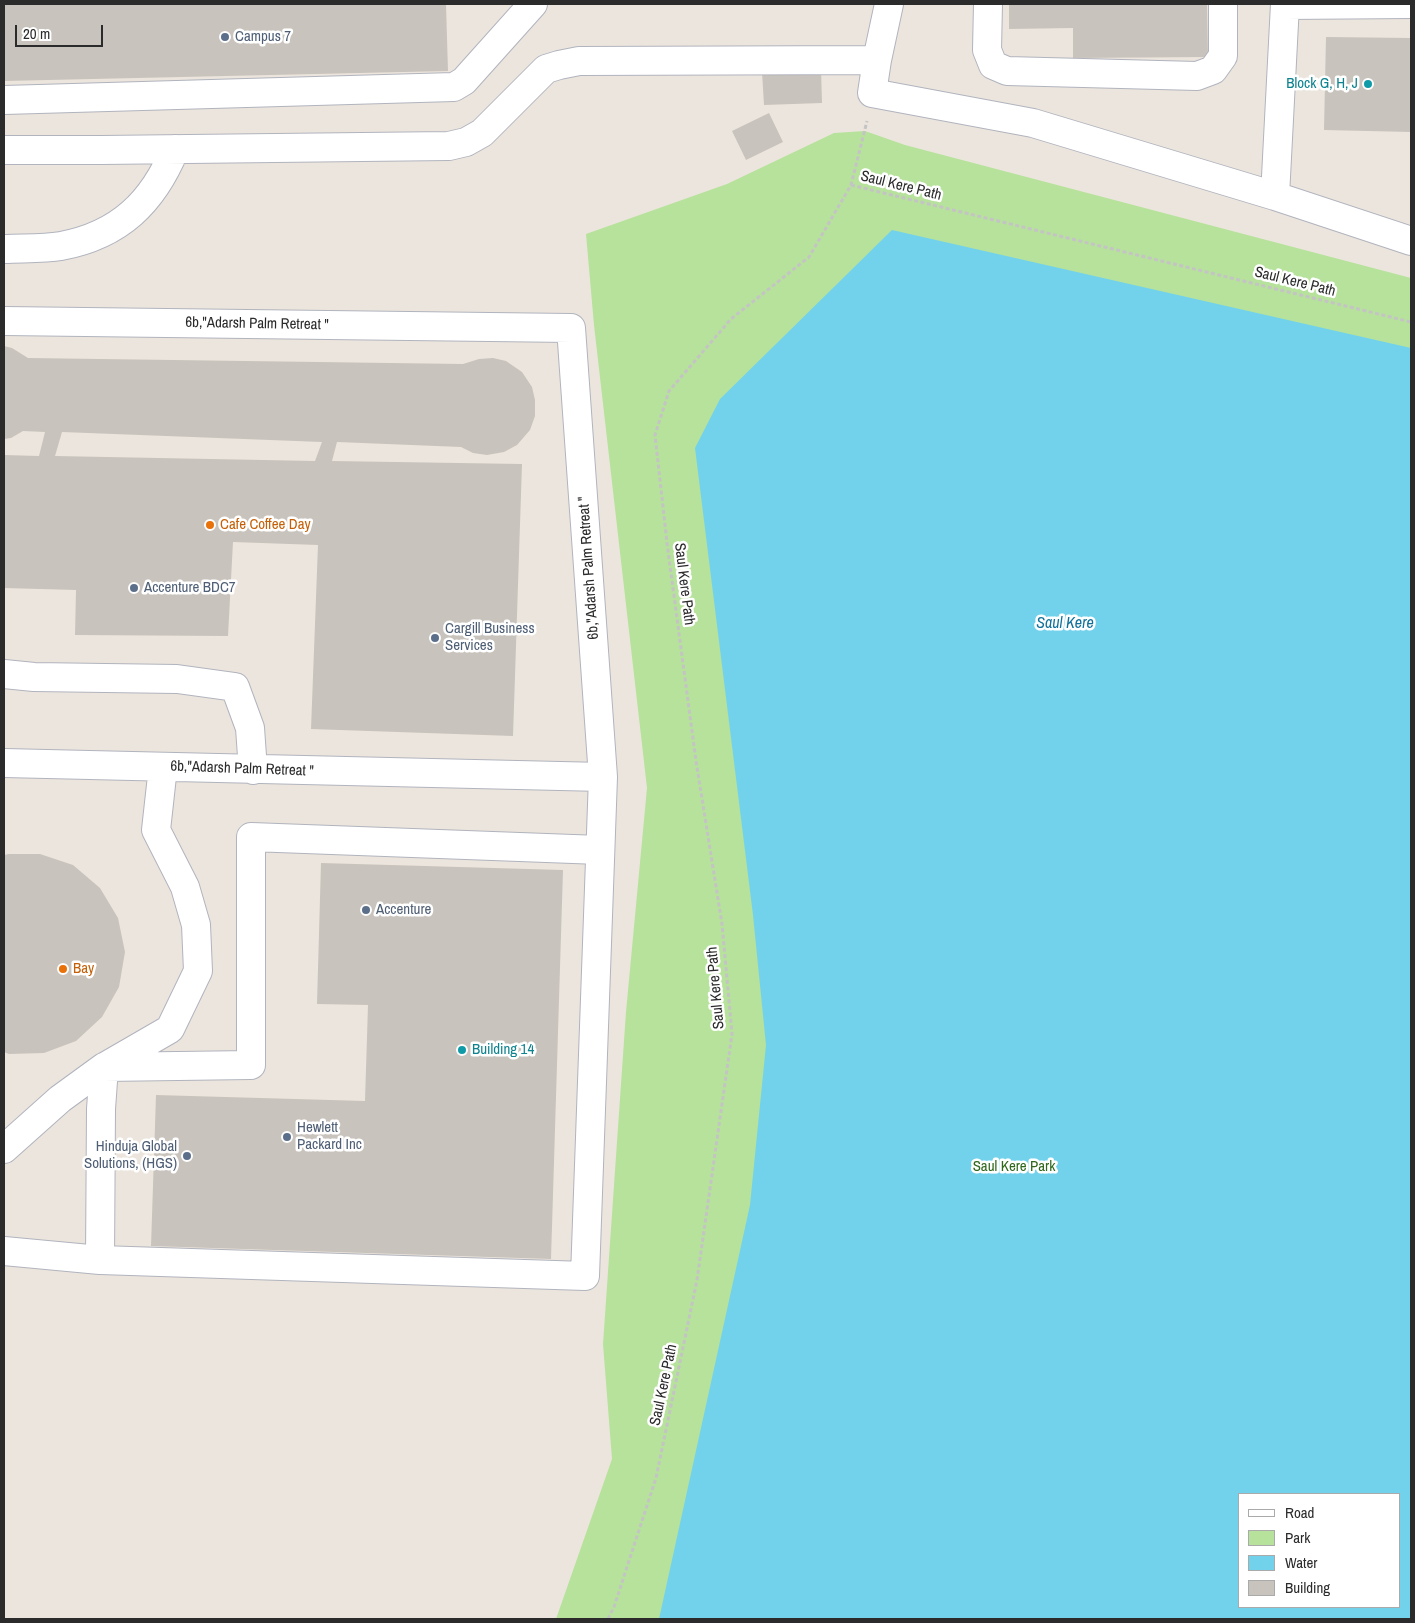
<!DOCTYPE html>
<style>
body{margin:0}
#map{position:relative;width:1415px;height:1623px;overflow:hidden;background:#ece5dd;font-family:"Archivo Narrow",sans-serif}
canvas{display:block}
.frame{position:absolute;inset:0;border:5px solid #2b2b2b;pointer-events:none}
.legend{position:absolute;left:1238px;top:1493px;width:162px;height:115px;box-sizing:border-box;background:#fff;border:1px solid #aaa;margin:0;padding:6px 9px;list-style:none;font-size:15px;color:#2b2b2b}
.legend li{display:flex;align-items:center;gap:10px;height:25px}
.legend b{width:25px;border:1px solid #aaa}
.scale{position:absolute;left:15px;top:25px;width:88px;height:22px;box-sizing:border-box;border:2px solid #2b2b2b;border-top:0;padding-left:6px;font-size:15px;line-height:18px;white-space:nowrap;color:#2b2b2b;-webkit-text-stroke:4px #fff;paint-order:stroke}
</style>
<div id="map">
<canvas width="1415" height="1623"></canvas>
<div class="frame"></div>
<ul class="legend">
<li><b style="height:6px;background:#fff"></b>Road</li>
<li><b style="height:14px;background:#b6e29b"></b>Park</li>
<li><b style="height:14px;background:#72d2ec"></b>Water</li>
<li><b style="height:14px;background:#c8c3bc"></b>Building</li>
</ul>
<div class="scale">20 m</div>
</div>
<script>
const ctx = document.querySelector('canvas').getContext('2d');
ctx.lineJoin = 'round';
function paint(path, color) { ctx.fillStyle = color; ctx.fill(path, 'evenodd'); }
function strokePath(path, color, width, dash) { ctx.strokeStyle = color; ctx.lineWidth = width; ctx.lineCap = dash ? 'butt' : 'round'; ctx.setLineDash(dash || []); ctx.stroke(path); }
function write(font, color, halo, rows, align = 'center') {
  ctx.font = font + ' "Archivo Narrow",sans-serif'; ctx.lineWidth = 5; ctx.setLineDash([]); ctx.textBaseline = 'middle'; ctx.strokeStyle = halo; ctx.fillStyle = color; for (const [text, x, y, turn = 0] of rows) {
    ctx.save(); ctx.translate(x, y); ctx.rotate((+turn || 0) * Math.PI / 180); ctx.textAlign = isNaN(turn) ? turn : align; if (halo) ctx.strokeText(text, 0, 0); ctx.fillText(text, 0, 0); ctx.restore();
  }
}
paint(new Path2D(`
 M865 131 905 145 1411 278V1619H556L612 1459 603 1344 626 1012 647 788 594 325 586 234 727 184 834 133ZM1239 1494H1399V1607H1239Z`), '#b6e29b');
paint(new Path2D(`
 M892 230 1411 348V1619H659L750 1205 766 1045 753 915 695 448 720 399ZM1239 1494H1399V1607H1239Z`), '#72d2ec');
paint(new Path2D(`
 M4 4H446L448 71 4 81Z
 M1009 4H1207L1208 57 1073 58V28L1009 29Z
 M1326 37 1411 38V132L1324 130Z
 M821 69 822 103 764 105 762 72Z
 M769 113 783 142 746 160 732 131Z
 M4 346 12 348 28 358 463 364 479 359 493 358 506 361 522 372 532 387 535 400V416L530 430 517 445 504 452 487 455 473 453 461 447 337 442 332 461 522 464 513 736 311 729 318 545 233 542 228 636 75 635 76 590 4 588V455L39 456 45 432 23 431 11 438 4 439ZM62 432 322 442 315 461 55 456Z
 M9 854H40L73 865 100 888 118 918 125 952 119 987 102 1017 76 1041 44 1053 9 1054 4 1052V855Z
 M321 863 563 870 551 1259 151 1246 156 1095 365 1101 368 1005 317 1004Z`), '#c8c3bc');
const minor = new Path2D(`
 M889 4 877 60 872 93 1033 123 1275 196 1411 241
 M988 4 987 50 993 65 1007 71 1197 76 1213 70 1223 56V4
 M1285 5 1411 4
 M4 100 454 87 464 81 533 4
 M4 150H101L449 146 466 142 482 133 546 69 559 65 579 61 877 60
 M1275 196 1285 4
 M4 249C23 248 43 249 61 246 120 235 153 202 175 149
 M4 321 571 328 603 777 4 763
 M4 674 34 677 177 679 235 687 250 728 253 770
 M106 1066 170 1029 198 971 196 925 185 887 156 830 163 767
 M104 1067 251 1065V837L600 850
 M4 1149 60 1099 104 1067 101 1109 100 1260 4 1251
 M100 1260 585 1276 603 777`);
strokePath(minor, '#b1b4be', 30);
strokePath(new Path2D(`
 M851 185 1411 322
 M608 1619 614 1607 656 1478 697 1280 732 1034 722 924 696 761 667 543 655 435 669 391 731 319 809 257 851 185 867 121`), '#c4c4c4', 3, [4, 2.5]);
strokePath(minor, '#fff', 28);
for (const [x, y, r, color] of [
 [225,37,5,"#5c6f8a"],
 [1368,84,5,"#0f9aa8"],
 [210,525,5,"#e8710a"],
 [134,588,5,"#5c6f8a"],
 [435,638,5,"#5c6f8a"],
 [366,910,5,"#5c6f8a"],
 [63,969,5,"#e8710a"],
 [462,1050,5,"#0f9aa8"],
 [287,1137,5,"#5c6f8a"],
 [187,1156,5,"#5c6f8a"]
]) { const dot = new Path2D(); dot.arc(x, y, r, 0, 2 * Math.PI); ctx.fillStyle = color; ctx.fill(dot); strokePath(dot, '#fff', 2); }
write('15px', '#4e5e75', '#fff', [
 ["Campus 7",235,37],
 ["Accenture BDC7",144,588],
 ["Cargill Business",445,629],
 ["Services",445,646],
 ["Accenture",376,910],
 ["Hewlett",297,1128],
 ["Packard Inc",297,1145],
 ["Hinduja Global",177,1147,"right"],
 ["Solutions, (HGS)",177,1164,"right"]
], 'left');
write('15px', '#0d838f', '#fff', [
 ["Block G, H, J",1358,84],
 ["Building 14",472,1050,"left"]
], 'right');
write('15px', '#2b2b2b', '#fff', [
 ["Saul Kere Path",901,186,14],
 ["Saul Kere Path",1295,282,14],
 ["6b,\"Adarsh Palm Retreat \"",257,324,1],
 ["6b,\"Adarsh Palm Retreat \"",589,568,-94],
 ["Saul Kere Path",684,584,83],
 ["6b,\"Adarsh Palm Retreat \"",242,769,2],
 ["Saul Kere Path",716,988,-95],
 ["Saul Kere Path",664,1385,-78]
]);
write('15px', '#c56008', '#fff', [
 ["Cafe Coffee Day",220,525],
 ["Bay",73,969]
], 'left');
write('15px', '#2f671b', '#fff', [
 ["Saul Kere Park",1014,1167]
]);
write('italic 16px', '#10719a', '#fff', [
 ["Saul Kere",1065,624]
]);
</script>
